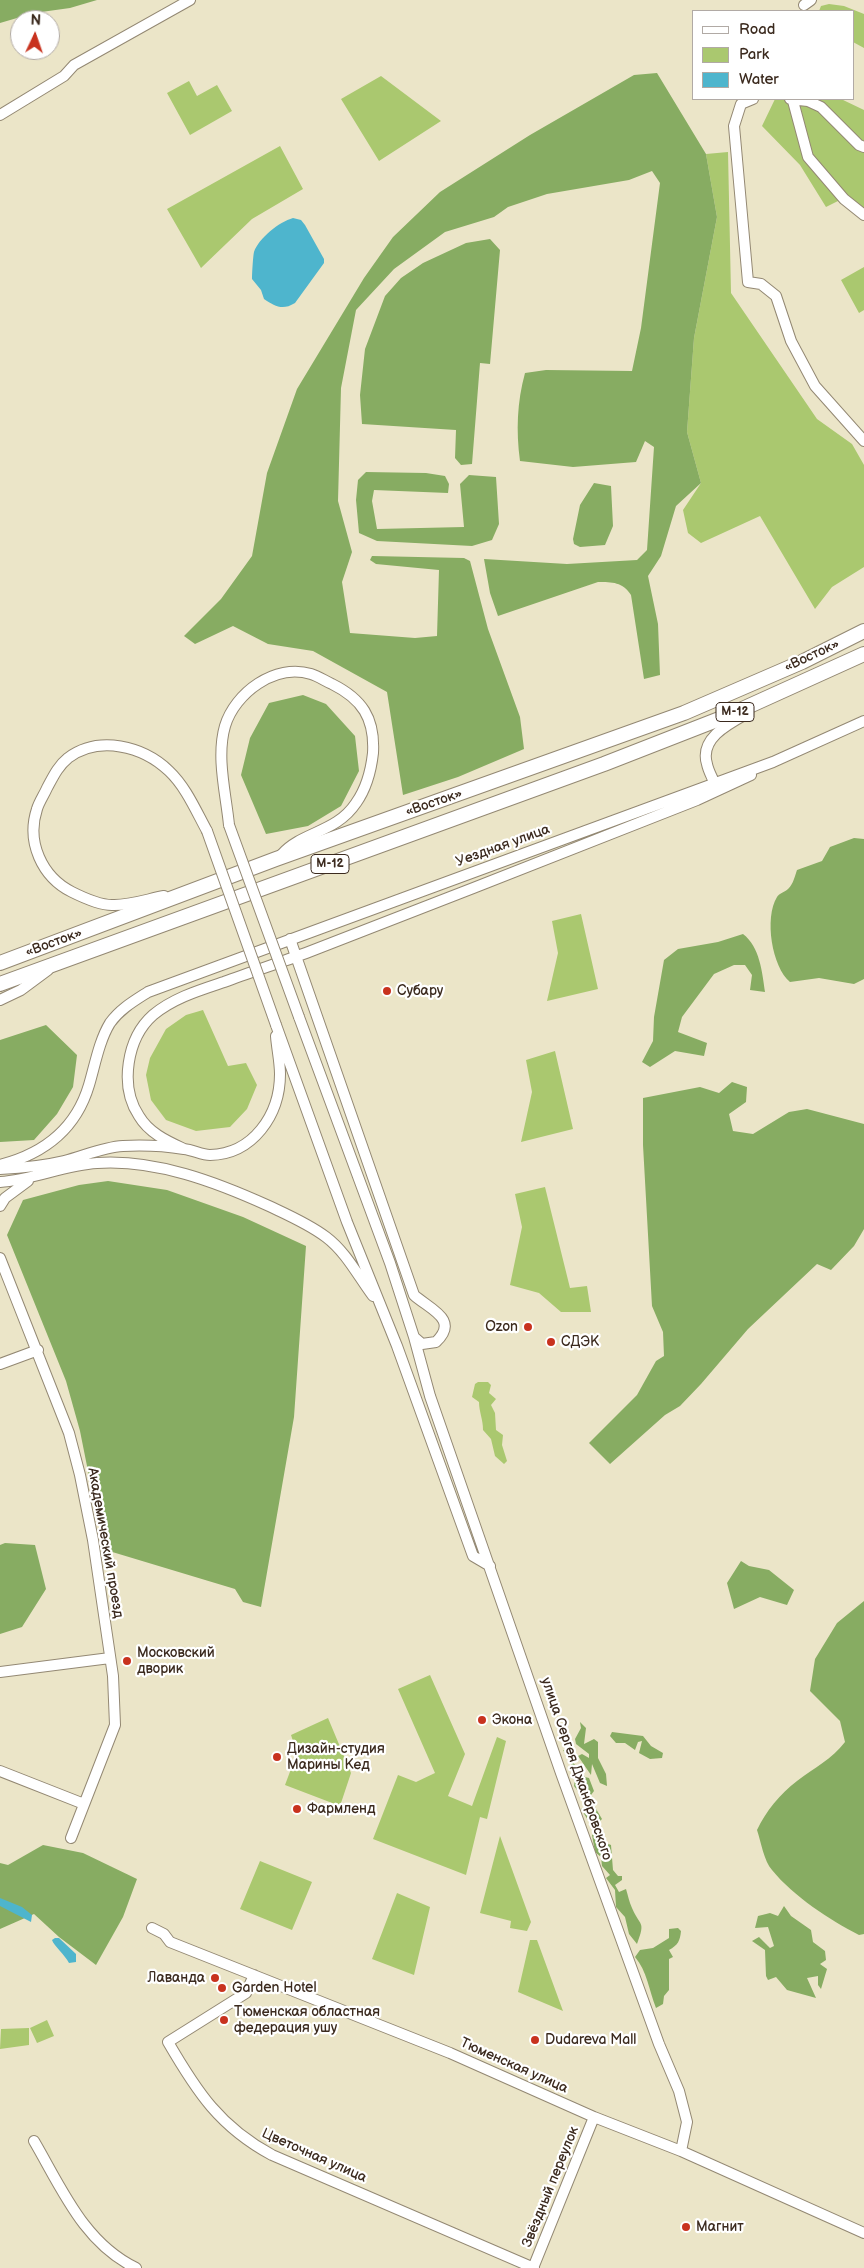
<!DOCTYPE html>
<meta charset="utf-8">
<style>
body{margin:0}
#map{position:relative;width:864px;height:2268px;overflow:hidden;background:#ebe5c8;font-family:"Balsamiq Sans",sans-serif}
canvas{display:block}
.legend{position:absolute;left:692px;top:10px;width:162px;height:90px;box-sizing:border-box;background:#fff;border:1px solid #b1aaa5;margin:0;padding:6px 9px;list-style:none;font-size:15px;color:#3b2a1e}
.legend li{display:flex;align-items:center;gap:10px;height:25px}
.legend b{width:25px;border:1px solid #b1aaa5}
.north{position:absolute;left:10px;top:10px;width:50px;height:50px;box-sizing:border-box;background:#fff;border:1px solid #b1aaa5;border-radius:50%;rotate:3deg;font-size:14px;font-weight:700;line-height:20px;text-align:center;color:#3b2a1e}
.north::after{content:'';display:block;margin:auto;width:18px;height:22px;background:#c8321e;clip-path:polygon(50% 0,100% 100%,50% 72%,0 100%)}
</style>
<div id="map">
<canvas width="864" height="2268"></canvas>
<ul class="legend">
<li><b style="height:6px;background:#fff"></b>Road</li>
<li><b style="height:14px;background:#aac86f"></b>Park</li>
<li><b style="height:14px;background:#4eb5cd"></b>Water</li>
</ul>
<div class="north">N</div>
</div>
<script>
const ctx = document.querySelector('canvas').getContext('2d');
ctx.lineJoin = 'round';
function paint(path, color) { ctx.fillStyle = color; ctx.fill(path, 'evenodd'); }
function strokePath(path, color, width, dash) { ctx.strokeStyle = color; ctx.lineWidth = width; ctx.lineCap = dash ? 'butt' : 'round'; ctx.setLineDash(dash || []); ctx.stroke(path); }
function write(font, color, halo, rows, align = 'center') {
  ctx.font = font + ' "Balsamiq Sans",sans-serif'; ctx.lineWidth = 4.5; ctx.setLineDash([]); ctx.textBaseline = 'middle'; ctx.strokeStyle = halo; ctx.fillStyle = color; for (const [text, x, y, turn = 0] of rows) {
    ctx.save(); ctx.translate(x, y); ctx.rotate((+turn || 0) * Math.PI / 180); ctx.textAlign = isNaN(turn) ? turn : align; if (halo) ctx.strokeText(text, 0, 0); ctx.fillText(text, 0, 0); ctx.restore();
  }
}
paint(new Path2D(`
 M829 4 844 6 864 14V48L853 42V11H819L821 6Z
 M381 76 441 121 379 161 341 99Z
 M189 81 197 96 217 85 232 111 190 135 167 93Z
 M775 99H841L864 110V220L840 200 826 207 800 165 762 126Z
 M280 146 303 189 252 219 201 268 167 209Z
 M728 152 731 293 817 419 852 444 864 465V567L832 587 815 609 760 516 701 543 688 533 683 510 701 483 687 432 694 338 717 217 706 154Z
 M864 267V310L859 313 841 280Z
 M581 914 598 989 547 1001 558 953 552 921Z
 M203 1010 228 1066 246 1063 257 1085 247 1109 230 1127 196 1131 166 1120 151 1100 146 1075 150 1058 166 1029 186 1015Z
 M555 1051 573 1129 521 1142 532 1092 526 1060Z
 M545 1187 570 1288 587 1286 591 1312H561L539 1293 510 1285 522 1227 515 1194Z
 M478 1382H488L491 1385 489 1393 496 1399 491 1405 495 1413 496 1430 503 1435 502 1445 507 1461 504 1464 495 1456 491 1439 483 1430C483 1419 479 1412 479 1402L472 1397 475 1384Z
 M430 1675 465 1754 448 1796 472 1806 497 1737 506 1741 487 1819 480 1817 466 1875 373 1839 398 1775 416 1782 435 1773 398 1689Z
 M328 1718 351 1773 340 1806 285 1785 297 1753 291 1735Z
 M500 1836 531 1922 527 1931 510 1928 511 1921 480 1913Z
 M260 1861 312 1882 292 1930 240 1909Z
 M397 1893 430 1907 414 1975 372 1959Z
 M530 1940H537L563 2011 518 1992Z
 M47 2020 54 2036 37 2043 30 2028Z
 M29 2028V2045L0 2049 1 2029Z`), '#aac86f');
paint(new Path2D(`
 M0 0H97L70 8 34 13 0 23Z
 M657 73 706 154 717 217 694 338 687 432 701 483 676 506 661 556 648 576 658 624 660 675 644 679 631 595C623 582 612 582 598 582L498 616 490 593 484 559 567 564 637 560 647 550 654 447 645 441 636 462 573 467 520 461C516 431 517 402 525 373L546 370 632 371 641 328 660 183 652 171 629 180 547 194 508 207 494 217 445 232 394 269 356 310 341 388 338 501 352 552 342 582 350 633 415 638 437 636 439 570 376 564 370 560 372 556 464 558 470 561 488 629 520 717 524 749 458 777 403 795 387 692 313 651 268 644 233 626 195 644 184 636 221 599 252 556 267 473 297 389 364 278 393 237 440 192 530 135 634 75Z
 M490 239 500 250 490 364 480 363 472 464 461 465 455 458 456 430 362 424 360 395 365 349 385 296 401 278 423 263 466 243Z
 M366 472 426 473 445 476 449 484 448 493 374 490 372 501 377 529 464 527 460 484 469 475 496 477 499 524 492 540 472 546 377 541 359 533 356 500 358 480Z
 M594 483 611 486 613 526 605 545 580 547 574 544 573 539 580 505Z
 M303 695 326 704 355 736 359 771 341 806 308 826 266 834 241 775 250 738 269 703Z
 M854 838 864 839V979L854 984 819 978 790 982C772 967 764 918 777 897 779 893 786 892 789 888 793 884 795 876 797 870L822 861 830 847Z
 M743 934C760 947 762 972 765 992L750 990 752 975 745 965H734L714 974 682 1017 678 1032 707 1043 704 1056 675 1051 650 1067 642 1062 653 1041 654 1017 664 960 678 949 718 942Z
 M46 1025 77 1055 73 1087 57 1114 34 1140 0 1142V1040Z
 M732 1082 747 1087 746 1102 729 1114 733 1131 753 1134 789 1112 807 1109 864 1124V1229L854 1246 831 1270 817 1264 748 1329 701 1384 680 1406 665 1415 610 1464 589 1443 637 1395 656 1361 664 1356 663 1332 652 1306 643 1145V1098L700 1087 719 1093Z
 M108 1181 167 1190 243 1217 306 1246 294 1417 261 1607 243 1602 235 1589 109 1551 92 1491 80 1431 66 1381 7 1235 23 1200 79 1185Z
 M5 1543 35 1545 46 1589 22 1627 0 1634V1545Z
 M741 1561 749 1566 769 1570 794 1590 787 1605 760 1597 734 1609 727 1583Z
 M864 1601V1934L859 1935C830 1920 793 1896 772 1870 764 1861 761 1842 757 1830 766 1811 780 1794 797 1781 814 1768 832 1759 845 1742L840 1721 810 1691 815 1659 837 1623Z
 M580 1722 586 1728 584 1744 594 1739 598 1742V1758L606 1774 607 1786 600 1783 592 1764 591 1775 578 1756 582 1754 589 1758V1754L576 1744 575 1739 581 1728Z
 M612 1732 643 1736 651 1746 663 1753 662 1758 650 1759 639 1753 642 1741 638 1742 635 1750 625 1743H616L610 1736Z
 M563 1750 567 1751 573 1756 574 1764 581 1770 585 1777 589 1778 594 1791 591 1795H588L602 1819 593 1828 581 1809 585 1807 588 1809 589 1801 581 1791 577 1790 574 1786 576 1773Z
 M596 1832 603 1838 604 1842 611 1845 613 1870 618 1876H622V1880L615 1885 619 1892 626 1889C628 1895 629 1902 632 1908 640 1927 646 1920 637 1944L629 1934 625 1917 616 1907 615 1890 606 1878 610 1875 602 1866 601 1857 595 1852 592 1835Z
 M43 1845 83 1853 137 1879 123 1917 96 1965 59 1937 34 1914 0 1929V1863L8 1865Z
 M784 1906 791 1916 811 1930 813 1942 825 1951 826 1960 820 1964 827 1969 821 1989 818 1985V1976L807 1978 816 1998 787 1990 776 1977 768 1980 766 1976 765 1950 752 1941 759 1937 770 1948 774 1946 768 1927 755 1928 758 1916 770 1913 778 1916Z
 M678 1928 681 1931C680 1941 678 1945 669 1950L673 1957 669 1959V1990L664 1996 663 2004 656 2008C649 1990 647 1971 635 1957L640 1950 653 1948 669 1938V1929Z`), '#87ac62');
paint(new Path2D(`
 M293 218 301 220 305 225 324 259V263L295 303C282 311 275 306 264 299L261 290 252 279C252 274 253 256 254 252 259 238 279 222 293 218Z
 M0 1898 22 1907 32 1915 31 1922 0 1906Z
 M55 1938H59L76 1954V1962L69 1963C65 1955 54 1946 52 1940Z`), '#4eb5cd');
const minor = new Path2D(`
 M804 5 811 0
 M753 99 741 104 734 126 748 282 761 284 776 296 791 341 815 386 864 441
 M790 99 808 101 821 107 859 145 864 147
 M793 101 808 157 844 199 864 215
 M0 115 64 76 74 65 190 0
 M714 782C712 777 708 770 707 764 699 738 730 723 748 713
 M229 825C226 794 216 757 225 726 235 693 275 663 311 674 318 676 325 681 332 684 362 699 375 718 373 753 371 771 366 789 356 803 336 833 303 831 282 854
 M164 896C148 899 128 906 112 905 99 905 84 898 72 892 42 877 26 842 37 809 39 802 44 795 47 788 53 777 58 766 68 758 99 735 143 746 169 771 186 787 196 811 207 831
 M290 939 414 1295C429 1309 460 1319 436 1342L422 1344 414 1337
 M0 1000 21 990 48 970
 M299 1017 390 1263 414 1337 430 1396 561 1773 659 2044 679 2091 687 2122 681 2151
 M276 1025 347 1222 397 1346 473 1556 490 1566
 M184 1149C167 1141 149 1133 139 1116 119 1086 127 1038 153 1015 173 998 200 990 224 982 251 972 279 963 306 953 437 903 566 851 697 800L751 775
 M0 1165C43 1154 76 1129 89 1085 95 1065 99 1041 110 1023 120 1009 134 1001 148 992L773 762 864 721
 M0 1169C22 1168 43 1166 64 1161 84 1156 103 1147 123 1146 143 1145 165 1146 184 1149 193 1150 202 1155 210 1155 253 1154 280 1115 280 1074 280 1062 277 1049 276 1036
 M0 1182C33 1180 64 1165 97 1163 156 1159 216 1182 269 1206 288 1215 309 1224 326 1237 346 1252 358 1276 373 1296
 M0 1206 5 1198 28 1181
 M0 1258 69 1433 80 1475 93 1540 113 1676 115 1725 71 1838
 M0 1364 38 1350
 M0 1672 110 1658
 M0 1771 84 1804
 M152 1928 164 1934 170 1942 450 2053 594 2117 681 2151 864 2233
 M254 1975 246 1993 168 2042C197 2092 220 2127 272 2155L534 2268
 M34 2141C62 2189 84 2243 136 2268
 M533 2268 594 2117`);
const highway = new Path2D(`
 M0 963 276 859 684 713 802 662 864 631
 M0 984 604 764 727 716 864 654`);
strokePath(minor, '#938873', 12);
strokePath(highway, '#938873', 16);
strokePath(minor, '#fff', 10);
strokePath(highway, '#fff', 14);
const minorBridge = new Path2D(`
 M229 825 299 1017
 M207 831 276 1025`);
strokePath(minorBridge, '#938873', 12, []);
strokePath(minorBridge, '#fff', 10);
for (const [x, y, r, color] of [
 [387,991,5,"#c8321e"],
 [528,1327,5,"#c8321e"],
 [551,1342,5,"#c8321e"],
 [127,1661,5,"#c8321e"],
 [482,1720,5,"#c8321e"],
 [277,1757,5,"#c8321e"],
 [297,1809,5,"#c8321e"],
 [215,1978,5,"#c8321e"],
 [222,1988,5,"#c8321e"],
 [224,2020,5,"#c8321e"],
 [535,2040,5,"#c8321e"],
 [686,2227,5,"#c8321e"]
]) { const dot = new Path2D(); dot.arc(x, y, r, 0, 2 * Math.PI); ctx.fillStyle = color; ctx.fill(dot); strokePath(dot, '#fff', 2); }
for (const [x, y, w] of [
 [735,712,38],
 [330,864,38]
]) { const box = new Path2D(); box.roundRect(x - w / 2, y - 9.5, w, 19, 4); ctx.fillStyle = '#fff'; ctx.fill(box); strokePath(box, '#3b2a1e', 1); }
write('bold 12px', '#3b2a1e', null, [
 ["М-12",735,712],
 ["М-12",330,864]
]);
write('14px', '#3b2a1e', '#fff', [
 ["«Восток»",812,656,-25],
 ["«Восток»",434,803,-19],
 ["Уездная улица",503,846,-20],
 ["«Восток»",54,943,-20],
 ["Академический проезд",105,1543,80],
 ["улица Сергея Джанбровского",576,1769,71],
 ["Тюменская улица",514,2066,24],
 ["Цветочная улица",314,2156,24],
 ["Звёздный переулок",551,2187,-68]
]);
write('14px', '#3b2a1e', '#fff', [
 ["Субару",397,991],
 ["Ozon",518,1327,"right"],
 ["СДЭК",561,1342],
 ["Московский",137,1653],
 ["дворик",137,1669],
 ["Экона",492,1720],
 ["Дизайн-студия",287,1749],
 ["Марины Кед",287,1765],
 ["Фармленд",307,1809],
 ["Лаванда",205,1978,"right"],
 ["Garden Hotel",232,1988],
 ["Тюменская областная",234,2012],
 ["федерация ушу",234,2028],
 ["Dudareva Mall",545,2040],
 ["Магнит",696,2227]
], 'left');
</script>
